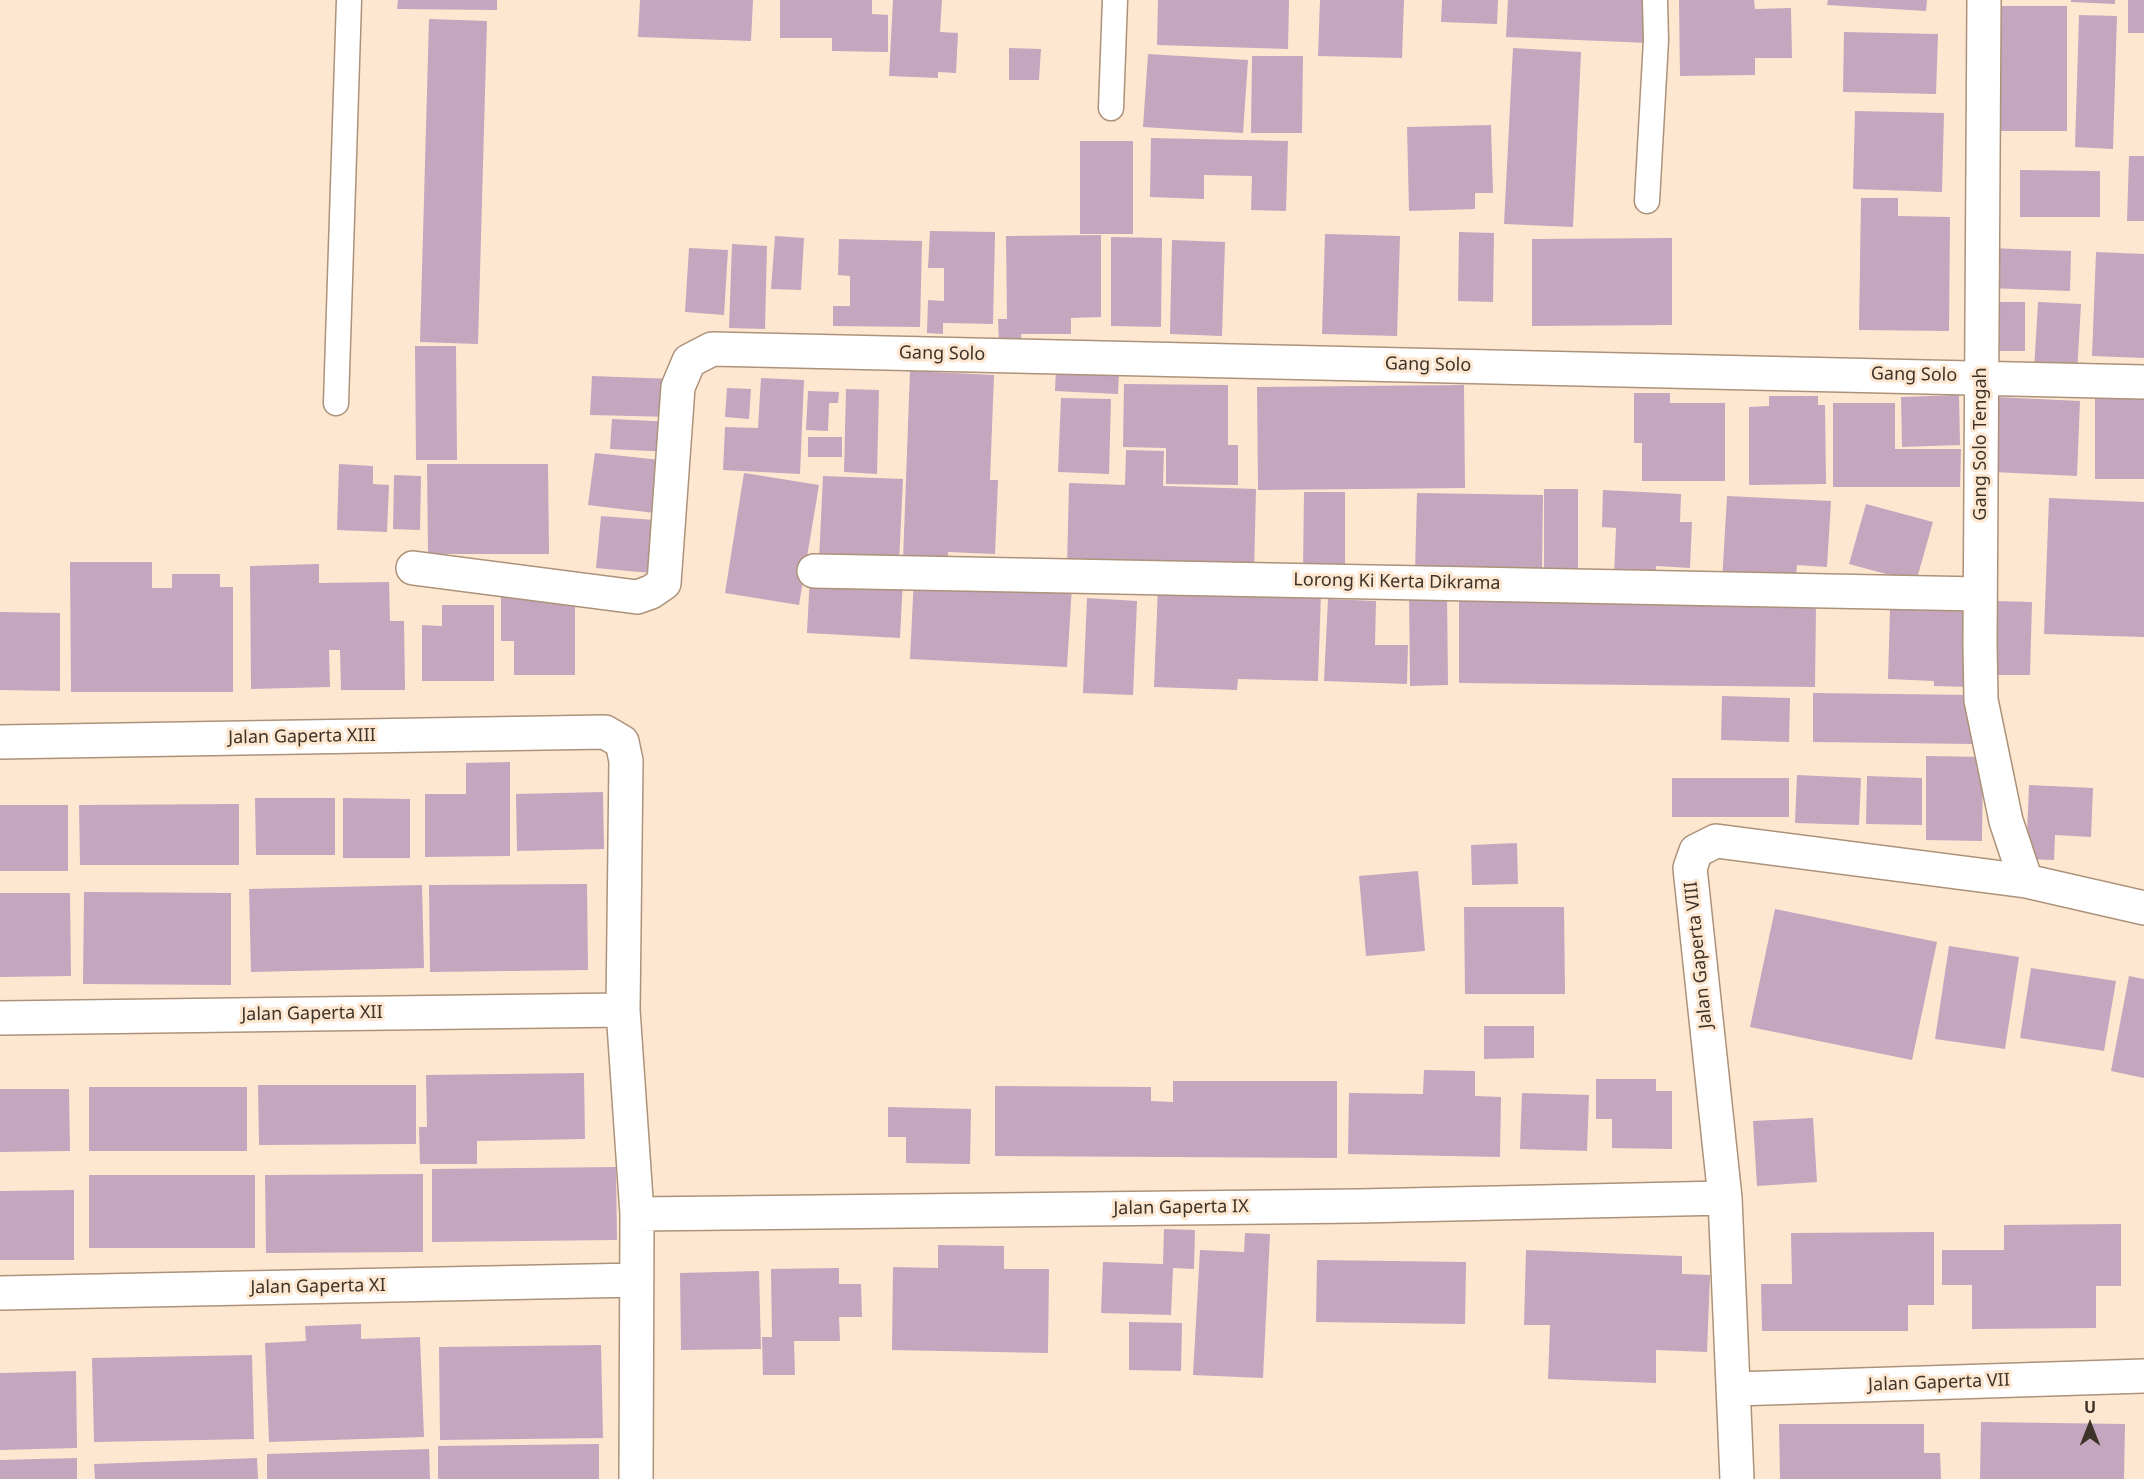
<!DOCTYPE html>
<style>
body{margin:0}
#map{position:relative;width:2144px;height:1479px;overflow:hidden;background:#fee7d1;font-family:"Noto Sans",sans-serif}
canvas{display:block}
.north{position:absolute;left:2060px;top:1395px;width:60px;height:60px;-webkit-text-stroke:4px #fee7d1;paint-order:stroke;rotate:0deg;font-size:16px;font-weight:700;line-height:24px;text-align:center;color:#3e3328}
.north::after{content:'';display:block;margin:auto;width:21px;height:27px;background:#3e3328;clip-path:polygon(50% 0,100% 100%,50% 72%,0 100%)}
</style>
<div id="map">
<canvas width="2144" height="1479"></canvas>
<div class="north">U</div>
</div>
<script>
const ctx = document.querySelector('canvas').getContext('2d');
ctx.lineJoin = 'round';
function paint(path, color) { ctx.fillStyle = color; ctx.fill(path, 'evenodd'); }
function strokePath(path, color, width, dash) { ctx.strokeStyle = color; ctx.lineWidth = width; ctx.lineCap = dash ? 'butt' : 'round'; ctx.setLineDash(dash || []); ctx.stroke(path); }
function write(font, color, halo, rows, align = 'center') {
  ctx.font = font + ' "Noto Sans",sans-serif'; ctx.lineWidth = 6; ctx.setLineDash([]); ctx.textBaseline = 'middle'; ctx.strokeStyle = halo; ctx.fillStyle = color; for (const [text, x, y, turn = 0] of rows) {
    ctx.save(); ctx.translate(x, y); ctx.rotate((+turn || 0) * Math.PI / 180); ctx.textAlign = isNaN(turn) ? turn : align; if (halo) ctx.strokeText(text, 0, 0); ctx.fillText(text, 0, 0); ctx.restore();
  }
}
paint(new Path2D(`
 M398 0H497V10L397 9Z
 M640 0H753L751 41 638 37Z
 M780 0H872V14L888 15V52L832 51V38H780Z
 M893 0H942L940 32 958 33 956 73 938 72V78L889 76Z
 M1158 0H1289L1288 49 1157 45Z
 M1320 0H1404L1402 58 1318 56Z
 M1442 0H1498L1497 24 1441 22Z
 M1508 0H1651L1649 43 1506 37Z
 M1679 0H1754L1755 9 1791 8 1792 58H1755V75L1680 76Z
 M1828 0H1927L1926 11 1827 5Z
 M2071 0H2115V4L2071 2Z
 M2128 0H2144V33H2128Z
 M1990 6H2067V131H1990Z
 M2079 15 2117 16 2113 149 2075 147Z
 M429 19 487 21 478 344 420 342Z
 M1844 32 1938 34 1936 94 1843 92Z
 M1009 48 1041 49 1039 80H1009Z
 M1513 48 1581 52 1573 227 1504 224Z
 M1148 54 1248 60 1243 133 1143 127Z
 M1252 56H1303L1302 133H1251Z
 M1855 111 1944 113 1942 192 1853 189Z
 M1491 125 1493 193H1475V209L1409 211 1407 127Z
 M1151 138 1288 141 1286 211 1251 210 1252 176 1204 175V199L1150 197Z
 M1080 141H1133V234H1080Z
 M2129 156H2144V221H2127Z
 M2020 170 2100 171V217H2020Z
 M1861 198H1898V216L1950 217 1949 331 1859 330Z
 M930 231 995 232 993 324 943 323V334L927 333 928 300 944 301V268H928Z
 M1459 232 1494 233 1493 302 1458 301Z
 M1325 234 1400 236 1397 336 1322 334Z
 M1101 235V317L1071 318V334H1021L1022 344H999L998 319H1007L1006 236Z
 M775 236 804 238 801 290 771 289Z
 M1111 237 1162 238 1161 327 1111 326Z
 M1672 238V325L1532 326V239Z
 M839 239 922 241 920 327 833 326V306H850V276L838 275Z
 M1172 240 1225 242 1222 336 1170 334Z
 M732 244 767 246 765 329 729 328Z
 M689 248 728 250 724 315 685 312Z
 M1989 248 2071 251 2070 291 1988 288Z
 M2096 252 2144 254V358L2092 356Z
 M1990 302H2025V351H1990Z
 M2038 302 2081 304 2077 373 2034 371Z
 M415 346H456L457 460H416Z
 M1056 368 1119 371 1118 394 1055 391Z
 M910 371 994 375 990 480H998L995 554 948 552V561L903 560Z
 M592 376 674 379 673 417 590 415Z
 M761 378 804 380 800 474 723 470 725 427 758 428Z
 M1124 384 1228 385V445H1238V485L1166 484V448L1123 447Z
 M1464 385 1465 488 1258 490 1257 387Z
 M727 388 751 389 749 419 725 417Z
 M846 389 879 390 877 474 844 472Z
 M808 391 839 392 838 403H829L828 431 806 430Z
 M2095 391H2144V479H2095Z
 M1634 393H1670V403H1725V481H1642V443H1634Z
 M1959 395 1960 445 1902 447 1901 397Z
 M1769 396H1818V405H1825L1826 484 1749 485V407L1769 406Z
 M1996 397 2080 401 2077 476 1993 472Z
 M1061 398 1111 399 1109 474 1058 472Z
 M1833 403H1895V449H1961L1960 487H1833Z
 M612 419 673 422 671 452 610 449Z
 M808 437H842V457H808Z
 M1126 450 1164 451 1163 486 1256 489 1254 573 1067 567 1069 483 1125 485Z
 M595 453 670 461 663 514 588 505Z
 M339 464 373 466V484L389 485 387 532 337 530Z
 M427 464H548L549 554H428Z
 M744 473 819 485 799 605 725 593Z
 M394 475 421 476 420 530 393 529Z
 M823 476 903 479 899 563 819 560Z
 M1544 489H1578V575L1544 574Z
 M1603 490 1681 494 1680 522H1692L1690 568 1656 566 1655 579 1614 577 1616 528 1602 527Z
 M1304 492H1345V570H1303Z
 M1417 493 1543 495 1542 573 1415 571Z
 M1727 496 1831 501 1827 567 1797 565 1795 586 1722 582Z
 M2049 498 2144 502V637L2044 634Z
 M1866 504 1933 522 1916 582 1849 564Z
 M601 516 667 521 662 574 596 568Z
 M70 562H152V588H172V574H220V587H233V692H71Z
 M319 564V583L389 582 390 621H404L405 690H341L340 650H329L330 687 251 689 250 566Z
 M810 574 903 579 900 638 807 633Z
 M914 577 1072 586 1067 667 910 659Z
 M501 585 575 595V675H514V641H501Z
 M1158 587 1321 593 1318 681 1238 679 1237 690 1154 687Z
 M1447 590 1448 685 1410 686 1409 591Z
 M1459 593 1816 605 1815 687 1459 683Z
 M1936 597 1972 598 1970 687 1934 686V681L1888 679 1890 609 1936 611Z
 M1087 598 1137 601 1133 695 1083 693Z
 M1328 599 1376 601 1375 645H1408L1407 684 1324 681Z
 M1995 601 2032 602 2030 675H1994Z
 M442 605H494V681H422V625L442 626Z
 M0 612 60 613V691L0 690Z
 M1813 693 1974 695V744L1813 742Z
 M1722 696 1790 698 1789 742 1721 740Z
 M1926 756 1983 757 1982 841 1926 840Z
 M510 762V856L425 857V794H466V763Z
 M1797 775 1861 778 1859 825 1795 823Z
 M1867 776 1922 778V825L1866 824Z
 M1672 778H1789V817H1672Z
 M2029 785 2093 788 2091 837 2055 835 2054 860 2026 859Z
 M603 792 604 849 517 851 516 794Z
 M255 798H335V855H256Z
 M343 798 410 799V858H343Z
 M239 804V865H80L79 805Z
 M0 805H68V871H0Z
 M1517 843 1518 884 1472 885 1471 845Z
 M1418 871 1425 951 1366 956 1359 876Z
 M587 884 588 970 430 972 429 885Z
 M422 885 424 968 251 972 249 889Z
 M84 892 231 893V985L83 984Z
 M0 893H70L71 976 0 977Z
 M1464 907H1564L1565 994H1465Z
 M1775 909 1937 942 1912 1060 1750 1027Z
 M1949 946 2019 957 2005 1049 1935 1039Z
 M2031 968 2116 981 2104 1051 2020 1038Z
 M2129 976 2144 979V1078L2111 1071Z
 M1484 1026H1534V1058L1484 1059Z
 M1424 1070 1475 1071V1096L1501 1097 1500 1157 1348 1154 1349 1093 1423 1094Z
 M584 1073 585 1139 477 1141V1164H420L419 1127H427L426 1075Z
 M1596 1079H1656V1091H1672V1149L1612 1148V1119H1596Z
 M1173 1081H1337V1158L995 1156V1086L1151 1087V1101L1173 1102Z
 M258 1085H416V1144L259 1145Z
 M89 1087H247V1151H89Z
 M0 1089H69L70 1151 0 1152Z
 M1522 1093 1589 1095 1587 1151 1520 1149Z
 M888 1107 971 1109 970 1164 906 1163V1137H888Z
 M1813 1118 1817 1182 1757 1186 1753 1121Z
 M616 1167 617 1240 432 1242V1169Z
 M423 1174V1252L266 1253 265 1175Z
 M89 1175H255V1248H89Z
 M74 1190V1260H0V1191Z
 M2121 1224V1286H2096V1328L1972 1329V1285H1942V1250H2004V1225Z
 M1164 1229 1195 1230 1194 1269 1173 1268 1171 1315 1101 1313 1103 1262 1163 1264Z
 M1934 1232V1305H1908V1331H1762L1761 1284H1792L1791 1233Z
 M1245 1233 1270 1234 1263 1378 1193 1375 1200 1250 1244 1252Z
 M938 1245 1004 1246V1269H1049L1048 1353 892 1350 893 1267 938 1268Z
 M1526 1250 1682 1256V1274L1710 1275 1707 1352 1656 1350V1383L1548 1379 1550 1325H1524Z
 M1317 1260 1466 1262 1465 1324 1316 1322Z
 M839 1268V1284H861L862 1317H839L840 1341H794L795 1375H763L762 1337H772L771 1269Z
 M759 1271 761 1349 681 1350 680 1273Z
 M1129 1322 1182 1323 1181 1371 1129 1370Z
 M361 1324V1339L420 1337 424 1437 269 1442 265 1343 306 1341 305 1326Z
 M601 1345 603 1438 440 1440 439 1347Z
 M252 1355 254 1439 94 1442 92 1358Z
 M76 1371 77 1448 0 1450V1373Z
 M1981 1422 2125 1424 2124 1479H1980Z
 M1779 1424H1924V1453H1940L1941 1479H1780Z
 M599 1444V1479H438V1446Z
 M429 1449 430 1479H267V1454Z
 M77 1458V1479H0V1460Z
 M257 1458 258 1479H95L94 1464Z`), '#c4a6be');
const lane = new Path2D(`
 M1111 108 1115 0
 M1647 201 1656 40 1655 0
 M336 403 349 0`);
const street = new Path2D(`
 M1984 0 1980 643 1981 700 2006 821 2026 881
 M413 568 637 597 651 592 664 583 678 387 689 361 712 349 2144 382
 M814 571 1980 594
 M0 742 605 732 622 742 626 761 623 1010 637 1214 636 1479
 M0 1018 623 1010
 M637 1214 1359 1206 1725 1198
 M0 1293 637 1280
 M1735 1389 2144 1376
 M1737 1479 1725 1198 1690 868 1696 851 1716 841 2026 881 2144 908`);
strokePath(lane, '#ad9279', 27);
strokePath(street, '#ad9279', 36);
strokePath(lane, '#fff', 24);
strokePath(street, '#fff', 33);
write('18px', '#3e3328', '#fee7d1', [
 ["Gang Solo",942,354,1],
 ["Gang Solo",1428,365,1],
 ["Gang Solo",1914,375,1],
 ["Gang Solo Tengah",1981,444,-90],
 ["Lorong Ki Kerta Dikrama",1397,582,1],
 ["Jalan Gaperta XIII",302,737,-1],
 ["Jalan Gaperta VIII",1699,955,-96],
 ["Jalan Gaperta XII",312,1014,-1],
 ["Jalan Gaperta IX",1181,1208,-1],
 ["Jalan Gaperta XI",318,1287,-1],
 ["Jalan Gaperta VII",1939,1383,-2]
]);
</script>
